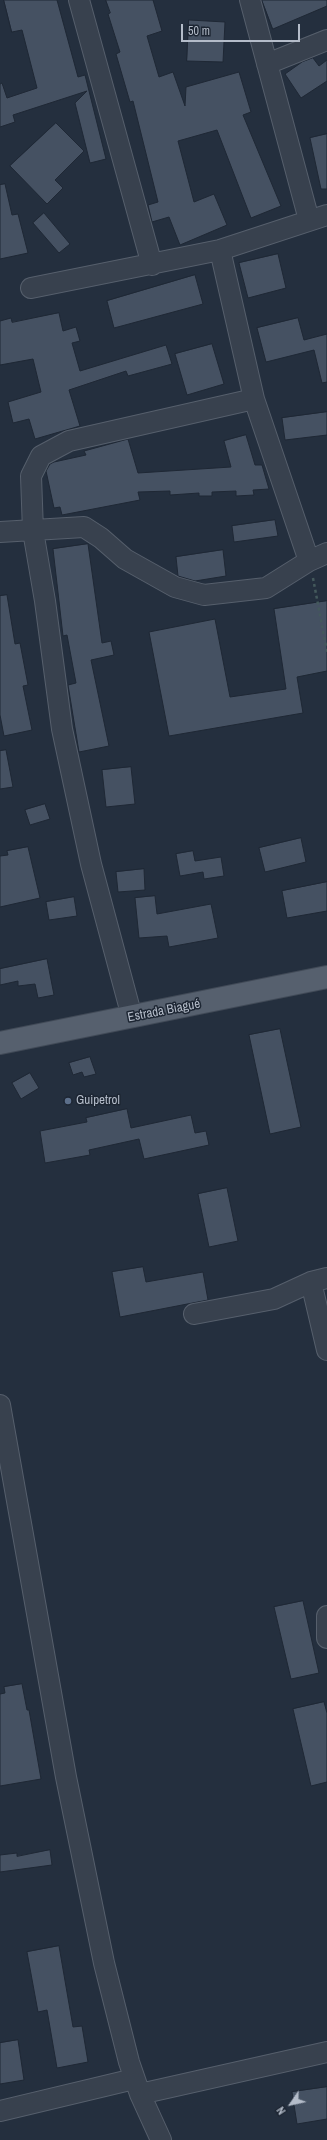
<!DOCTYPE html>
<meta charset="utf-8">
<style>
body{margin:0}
#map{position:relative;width:327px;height:2140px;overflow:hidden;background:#242f3e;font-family:"Archivo Narrow",sans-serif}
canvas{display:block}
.north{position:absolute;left:271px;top:2084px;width:40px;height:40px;-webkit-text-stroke:3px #1d2633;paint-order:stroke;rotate:236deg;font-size:11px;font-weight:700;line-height:16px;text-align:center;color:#b4bcc9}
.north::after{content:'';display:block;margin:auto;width:14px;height:18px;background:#b4bcc9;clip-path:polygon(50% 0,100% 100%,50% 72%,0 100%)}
.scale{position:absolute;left:181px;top:24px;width:119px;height:18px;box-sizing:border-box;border:2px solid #b4bcc9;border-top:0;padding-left:5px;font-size:12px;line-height:14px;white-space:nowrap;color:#b4bcc9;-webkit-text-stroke:3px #1d2633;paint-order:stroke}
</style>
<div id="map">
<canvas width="327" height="2140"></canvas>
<div class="north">N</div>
<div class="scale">50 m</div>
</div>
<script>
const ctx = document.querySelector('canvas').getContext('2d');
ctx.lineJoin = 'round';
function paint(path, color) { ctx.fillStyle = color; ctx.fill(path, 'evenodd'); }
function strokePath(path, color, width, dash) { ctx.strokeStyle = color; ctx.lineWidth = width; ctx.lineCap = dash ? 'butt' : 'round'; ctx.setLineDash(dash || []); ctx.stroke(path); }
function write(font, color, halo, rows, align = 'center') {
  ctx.font = font + ' "Archivo Narrow",sans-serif'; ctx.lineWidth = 3; ctx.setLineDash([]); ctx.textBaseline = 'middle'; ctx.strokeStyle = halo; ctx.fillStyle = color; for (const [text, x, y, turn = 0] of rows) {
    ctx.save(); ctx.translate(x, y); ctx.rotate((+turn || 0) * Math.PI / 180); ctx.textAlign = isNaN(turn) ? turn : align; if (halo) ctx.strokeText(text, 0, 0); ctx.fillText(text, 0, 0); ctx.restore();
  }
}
const building = new Path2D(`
 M4 0H57L78 77 85 75 106 159 90 163 75 103 87 91 13 115 15 122 0 127V84L2 83 7 98 37 88 22 30 12 32Z
 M106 0H153L162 31 147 36 159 77 173 72 185 106 186 87 239 72 251 112 243 115 281 206 251 218 217 130 178 141 194 202 214 194 227 225 180 245 169 217 152 222 148 205 158 202 133 101 130 102 116 54 120 52 108 14 110 13Z
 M262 0H327V6L273 29Z
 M189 20 225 22 223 62 187 61Z
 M313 58 319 66 327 60V81L301 98 285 74 302 62Z
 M56 123 84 151 55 180 63 188 47 204 10 166Z
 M327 134V189H321L310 138Z
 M5 184 12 215 18 214 28 253 0 259V185Z
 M44 213 70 244 59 253 33 223Z
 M278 254 286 288 248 298 239 263Z
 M195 275 203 304 114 328 107 301Z
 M59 313 63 331 76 327 80 341 72 343 80 371 166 345 172 364 128 376 126 371 69 390 80 426 35 439 29 419 13 423 8 402 41 392 33 359 0 365V321L11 318 12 322Z
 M298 318 304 340 327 334V382L322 383 314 350 266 362 257 328Z
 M212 344 224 384 187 395 175 354Z
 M327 412V435L285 440 282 418Z
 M246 435 255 465H262L269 489 253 490 254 495 236 496V491L212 492V496H199V493L170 495V491L138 492 140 500 62 515 60 507 54 508 46 471 50 464 54 462 86 455 84 451 128 439 138 473 231 467 224 441Z
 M275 520 278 536 234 542 232 526Z
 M88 544 102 643 111 641 114 655 91 660 109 746 79 752 68 685 76 683 67 635 63 636 53 549Z
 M223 550 226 576 195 581 178 576 176 557Z
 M7 595 15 644 20 643 28 685 23 686 32 730 4 736 0 715V596Z
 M327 601V671L297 677 303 713 169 736 149 632 215 619 230 697 286 689 274 609Z
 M6 750 13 787 0 789V751Z
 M131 767 135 804 106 807 102 770Z
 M45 804 50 819 30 825 25 810Z
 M301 838 306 862 265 872 259 848Z
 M28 847 40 898 0 907V856L8 855 7 851Z
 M193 851 195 861 221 857 224 876 204 879 203 872 180 876 176 854Z
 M144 869 145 890 118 892 116 872Z
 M327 882V911L287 918 282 891Z
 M155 896 157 914 211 904 218 938 169 947 167 936 139 938 135 898Z
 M74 897 77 916 49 920 46 902Z
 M47 959 54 995 38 998 35 984 18 986V981L0 985V969Z
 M280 1029 301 1127 270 1134 249 1035Z
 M90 1057 96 1074 84 1077 82 1072 73 1075 69 1063Z
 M30 1073 39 1088 21 1099 12 1083Z
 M127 1109 131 1128 191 1115 195 1133 206 1131 209 1145 144 1159 139 1139 89 1150 90 1155 45 1163 40 1131 87 1122 86 1118Z
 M227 1188 238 1241 209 1247 198 1194Z
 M143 1267 146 1282 203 1272 208 1300 120 1317 112 1272Z
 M303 1601 319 1673 291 1679 274 1607Z
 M22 1684 27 1710H29L41 1779 0 1786V1694L5 1693 4 1687Z
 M324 1702 327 1713V1782L311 1786 293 1709Z
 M50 1850 52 1865 0 1872V1855L17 1853V1856Z
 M59 1946 73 2027 82 2026 88 2062 57 2068 47 2010 38 2012 27 1952Z
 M18 2040 24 2080 0 2084V2043Z
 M327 2087V2119L297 2124 292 2092Z`);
paint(building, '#455162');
strokePath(building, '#1f2835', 1);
const minor = new Path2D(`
 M79 0 152 265
 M250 0 309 220
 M267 64 327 40
 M220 250 254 399 309 561
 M31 288 220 250 327 215
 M0 532 84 527 101 538 125 559 175 587 204 595 266 588 309 561 327 553
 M132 1017 91 864 62 729 45 601 33 531 31 476 41 456 69 441 254 399
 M311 1282 327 1350
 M194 1314 274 1299 311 1282 327 1278
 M0 1405 66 1777 104 1963 129 2062 140 2094 161 2140
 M327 1616V1638
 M140 2094 327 2052
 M0 2111 134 2079`);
const major = new Path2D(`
 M0 1043 327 977`);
strokePath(minor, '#565f6c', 22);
strokePath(major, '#414a57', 24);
strokePath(new Path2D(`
 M313 578 327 652`), '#44595c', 2.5, [3, 3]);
strokePath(minor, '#38414e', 20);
strokePath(major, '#56606e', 22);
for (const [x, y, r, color] of [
 [68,1101,4,"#5c6f8a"]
]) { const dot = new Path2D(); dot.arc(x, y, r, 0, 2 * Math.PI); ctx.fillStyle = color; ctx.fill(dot); strokePath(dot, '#1d2633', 1.5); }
write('13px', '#b4bcc9', '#1d2633', [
 ["Estrada Biagué",164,1011,-11]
]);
write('13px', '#b4bcc9', '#1d2633', [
 ["Guipetrol",76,1101]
], 'left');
</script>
